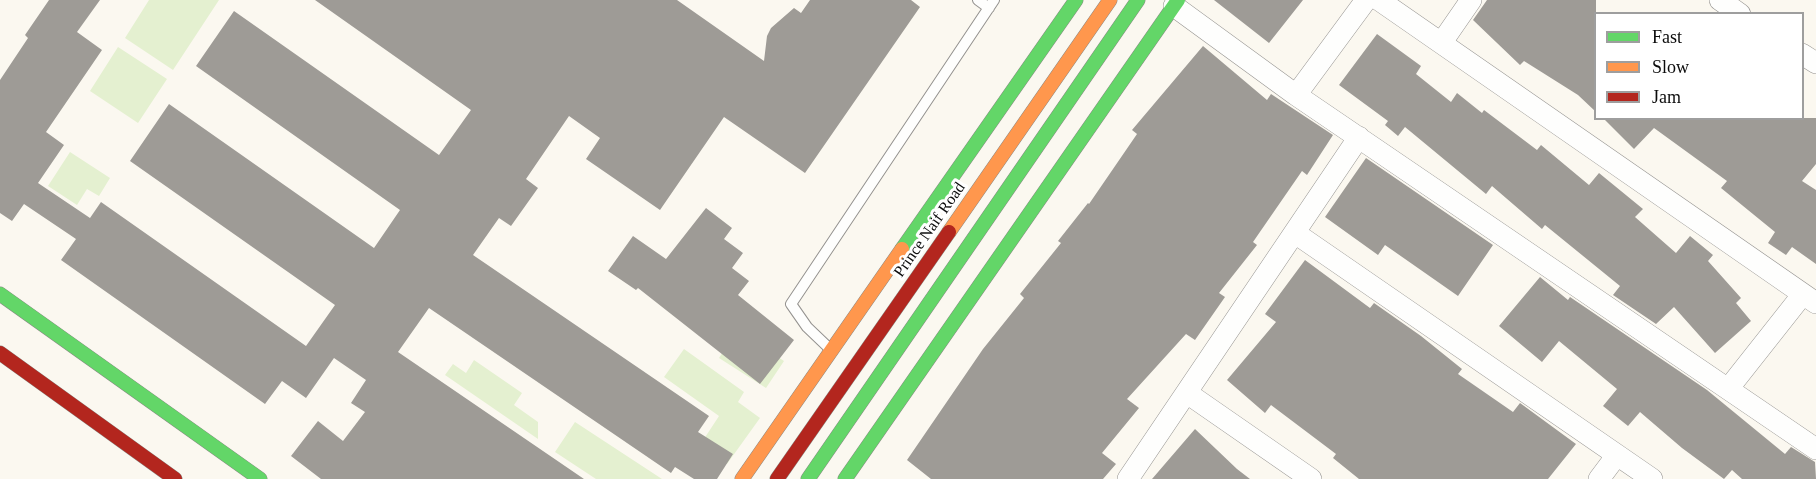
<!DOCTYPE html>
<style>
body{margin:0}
#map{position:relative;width:1816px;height:479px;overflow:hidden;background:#fbf8f0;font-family:Georgia,serif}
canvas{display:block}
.legend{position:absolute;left:1594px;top:12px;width:210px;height:108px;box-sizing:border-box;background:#fff;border:2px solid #9e9e9e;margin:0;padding:8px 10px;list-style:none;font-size:18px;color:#0c0c0c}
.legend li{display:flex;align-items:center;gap:12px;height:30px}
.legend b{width:30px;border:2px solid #9e9e9e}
</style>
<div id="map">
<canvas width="1816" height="479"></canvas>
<ul class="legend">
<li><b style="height:8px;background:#63d668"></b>Fast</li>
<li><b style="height:8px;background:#ff974d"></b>Slow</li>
<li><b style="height:8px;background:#b3261e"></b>Jam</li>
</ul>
</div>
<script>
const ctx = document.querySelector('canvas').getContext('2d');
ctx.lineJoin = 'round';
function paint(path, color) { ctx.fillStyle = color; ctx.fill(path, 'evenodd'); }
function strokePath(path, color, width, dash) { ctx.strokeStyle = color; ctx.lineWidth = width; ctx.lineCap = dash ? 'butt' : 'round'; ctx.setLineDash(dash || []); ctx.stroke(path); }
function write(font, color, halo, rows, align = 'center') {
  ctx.font = font + ' Georgia,serif'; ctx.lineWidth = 6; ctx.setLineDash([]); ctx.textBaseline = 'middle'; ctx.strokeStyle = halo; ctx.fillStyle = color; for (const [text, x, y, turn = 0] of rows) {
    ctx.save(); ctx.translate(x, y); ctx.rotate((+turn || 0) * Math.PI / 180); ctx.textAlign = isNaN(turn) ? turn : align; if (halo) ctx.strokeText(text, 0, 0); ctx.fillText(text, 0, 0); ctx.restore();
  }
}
paint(new Path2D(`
 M149 0H219L173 70 125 38Z
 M118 47 167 79 138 123 90 91Z
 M70 152 110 178 99 196 87 189 77 205 48 186Z
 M737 330 784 361 766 388 719 358Z
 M684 349 744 392 738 402 760 418 727 464 700 445 719 416 664 377Z
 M474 360 522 393 514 405 538 422V439L445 375 453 364 466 373Z
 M575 422 662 479H596L555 452Z`), '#e4f0d0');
paint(new Path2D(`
 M49 0H100L77 32 102 50 46 132 64 145 38 183 90 218 101 202 306 346 335 305 130 161 169 104 374 248 400 210 196 66 234 11 439 155 471 110 315 0H677L764 61 767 36 771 28 794 8 801 13 810 0H911L920 7 805 173 724 117 660 210 586 159 600 138 569 116 526 179 538 188 511 226 499 218 473 255 709 416 698 432 733 454 717 479H694L675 467 671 473 429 308 398 352 584 479H321L291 456 318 421 343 441 365 412 351 403 366 380 334 358 306 398 282 381 265 404 61 260 76 239 24 204 12 221 0 213V80L28 38 25 35Z
 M1214 0H1303L1269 43Z
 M1487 0H1596V112L1578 95 1524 61 1520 65 1473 20Z
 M1377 34 1421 66 1416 74 1451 102 1457 93 1482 113 1484 110 1537 150 1541 145 1589 185 1599 173 1643 209 1635 217 1676 253 1690 236 1713 255 1708 261 1741 298 1736 303 1751 321 1715 353 1674 307 1656 324 1613 295 1620 286 1545 225 1542 229 1492 186 1486 194 1405 127 1398 136 1385 125 1388 121 1339 85Z
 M1203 46 1267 100 1271 94 1333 135 1307 175 1302 171 1253 242 1257 245 1219 293 1225 297 1195 340 1186 334 1127 399 1139 408 1102 453 1116 464 1103 479H931L907 460 983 349 1024 298 1020 294 1061 243 1058 241 1088 203 1089 204 1137 134 1132 130Z
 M1603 118H1816V164L1802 181 1816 190V264L1792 247 1786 255 1768 243 1775 232 1721 188 1727 181 1654 128 1634 149Z
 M1366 158 1493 245 1458 296 1385 245 1378 255 1325 217Z
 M706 208 732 228 724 239 743 253 732 268 749 281 738 295 794 340 760 384 638 288 636 290 608 271 633 236 666 259Z
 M1305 260 1370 308 1374 303 1421 336 1462 369 1458 374 1513 412 1520 403 1576 444 1548 479H1359L1333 458 1336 454 1271 405 1265 413 1227 380 1276 322 1265 314Z
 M1540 277 1568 300 1570 297 1707 390 1785 454 1791 447 1815 462 1816 479H1742L1732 470 1724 479 1682 448 1640 412 1628 426 1603 406 1617 389 1559 341 1542 362 1499 326Z
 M1195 429 1237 469 1250 479H1152Z`), '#9e9b96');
const lane = new Path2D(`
 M978 0 989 8
 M830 349 807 327 791 304 994 0`);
const street = new Path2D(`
 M1379 0 1816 303
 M1720 0 1740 14
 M1174 6 1296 95 1816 449
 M1442 42 1471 0
 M1802 54 1816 63
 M1296 95 1366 0
 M1295 233 1652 479
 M1728 389 1803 294
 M1187 393 1311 479
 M1128 479 1359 137
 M1599 479 1617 455`);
const fast = new Path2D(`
 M902 249 1076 0
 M0 294 260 479
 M808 479 1138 0
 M845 479 1178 0`);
const slow = new Path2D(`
 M949 232 1110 0
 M742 479 902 249`);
const jam = new Path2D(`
 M0 353 175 479
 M777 479 949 232`);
strokePath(lane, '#94928f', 12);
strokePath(street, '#94928f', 22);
strokePath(fast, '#8a8985', 15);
strokePath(slow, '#8a8985', 15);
strokePath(jam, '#8a8985', 15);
strokePath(lane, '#fefefd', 10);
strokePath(street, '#fefefd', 21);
strokePath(fast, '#63d668', 14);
strokePath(slow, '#ff974d', 14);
strokePath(jam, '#b3261e', 14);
write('16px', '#0c0c0c', '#fff', [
 ["Prince Naif Road",930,230,-55]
]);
</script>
